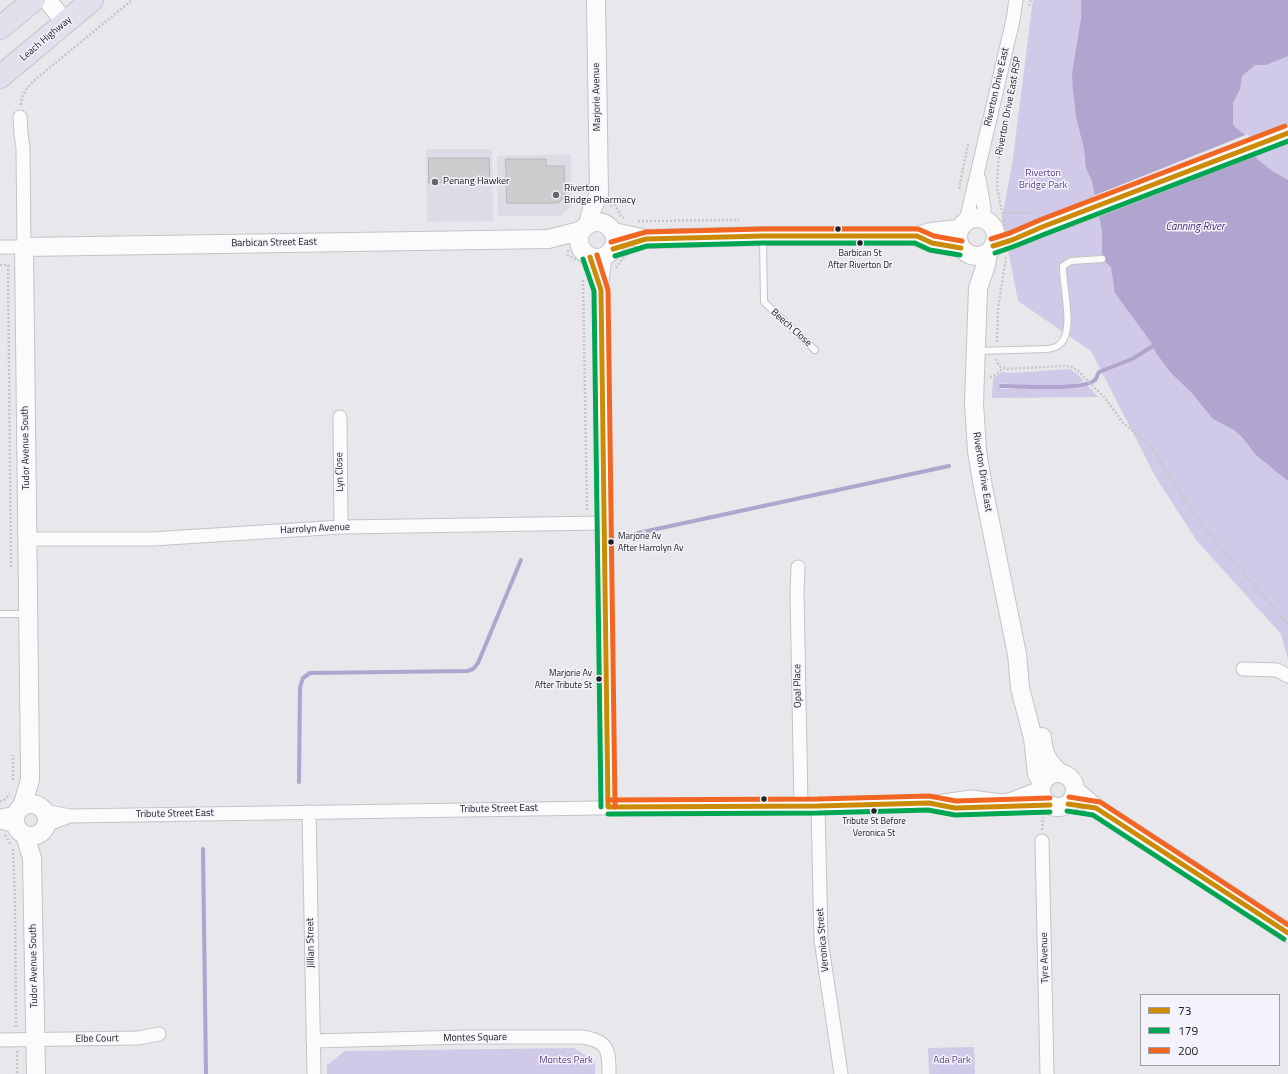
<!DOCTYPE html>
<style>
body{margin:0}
#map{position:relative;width:1288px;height:1074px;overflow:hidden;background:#e8e7eb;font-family:"Titillium Web",sans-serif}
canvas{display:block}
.legend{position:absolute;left:1140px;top:994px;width:140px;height:72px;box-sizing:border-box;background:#f4f2fa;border:1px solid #9f9ea4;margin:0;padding:5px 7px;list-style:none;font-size:12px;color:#202023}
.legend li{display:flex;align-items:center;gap:8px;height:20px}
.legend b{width:20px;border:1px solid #9f9ea4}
</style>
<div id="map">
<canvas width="1288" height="1074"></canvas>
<ul class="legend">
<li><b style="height:5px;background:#cc8b07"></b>73</li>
<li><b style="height:5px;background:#00a651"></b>179</li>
<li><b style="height:5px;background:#f26522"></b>200</li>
</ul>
</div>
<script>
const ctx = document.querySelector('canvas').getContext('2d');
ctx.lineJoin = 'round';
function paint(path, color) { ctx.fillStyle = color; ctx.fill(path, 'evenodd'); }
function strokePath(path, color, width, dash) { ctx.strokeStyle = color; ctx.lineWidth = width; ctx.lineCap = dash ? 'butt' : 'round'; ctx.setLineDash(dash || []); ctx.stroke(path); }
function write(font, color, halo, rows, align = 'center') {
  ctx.font = font + ' "Titillium Web",sans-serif'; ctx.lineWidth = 3; ctx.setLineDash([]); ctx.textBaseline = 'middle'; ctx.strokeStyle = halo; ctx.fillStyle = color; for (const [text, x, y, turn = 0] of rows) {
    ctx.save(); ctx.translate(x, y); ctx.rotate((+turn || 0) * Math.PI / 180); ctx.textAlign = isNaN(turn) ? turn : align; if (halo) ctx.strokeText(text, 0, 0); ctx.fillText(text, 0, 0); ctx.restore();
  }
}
paint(new Path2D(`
 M426 149H488L492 152 493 221 427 222Z
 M571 154 572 205 561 216H498L497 156Z`), '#dddbe5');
paint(new Path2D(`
 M1033 0H1288V660L1281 634 1197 541 1155 476 1091 351 1018 301 1002 219 1013 158Z
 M1069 369 1076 373 1084 381 1070 385H1007V383L1001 384V389L1066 388 1087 385 1098 397 992 398 993 379 1001 372 1012 373Z
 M974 1047 975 1074H929L928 1048Z
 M574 1048 595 1062V1074H327V1065L345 1051Z`), '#d0c9e7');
paint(new Path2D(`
 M1081 0H1288V56L1266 65H1255L1242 76 1240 89 1233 103V124L1236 128 1248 137 1257 159 1272 171 1288 180V481L1256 455 1242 437 1234 430 1213 419 1192 393 1171 373 1156 353 1153 345 1115 293 1111 267 1102 259V231L1092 181 1086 168 1084 149 1076 117 1073 90 1072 74 1081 19Z`), '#b0a5ce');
paint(new Path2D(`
 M1248 134 1254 143 1097 215 1093 196Z`), '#e8e7eb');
strokePath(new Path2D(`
 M1001 386C1019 386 1082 391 1095 380 1097 378 1097 375 1099 372L1132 359 1153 346
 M638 533 949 466
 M299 782 300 687 303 678 310 673 467 671 473 669 478 663 521 560
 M203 849 206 1074`), '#b0a5ce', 4);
const building = new Path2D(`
 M429 158H489L490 182 429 183Z
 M506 159H546V166H564L565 196 558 203H507Z`);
paint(building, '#cdcdd0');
strokePath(building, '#b7b6ba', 1);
const lane = new Path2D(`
 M763 238 764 302 815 350
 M978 351 1047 349C1051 348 1056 348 1059 345 1076 332 1062 286 1063 266L1071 261 1102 259
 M0 614H26`);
const street = new Path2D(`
 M979 179 984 207V219
 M966 221 1013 20 1016 0
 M0 247H24L23 147 21 134 20 117
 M590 257 600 287
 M605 257 601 290V306L608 807
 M340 417 341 527
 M28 539H152L341 527 604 523
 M798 567 797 592 801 806
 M1243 669 1277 670 1288 676
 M939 805C974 811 1013 808 1050 805
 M818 806 821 940 841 1074
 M44 811 70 816 929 803 971 797 1002 801 1012 799 1040 788
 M309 812 314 1074
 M0 816 17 813
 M0 822 16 826
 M46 825 70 816
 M1042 841 1047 1074
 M0 1040 138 1038 159 1034
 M313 1041 466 1037H582C608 1041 609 1049 609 1074`);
const secondary = new Path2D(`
 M47 0 66 23
 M958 237a19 19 0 1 1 38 0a19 19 0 1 1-38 0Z
 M579 240a18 18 0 1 1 36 0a18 18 0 1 1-36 0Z
 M588 224 592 209 599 194 596 0
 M614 232 646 239 763 236H917L931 232 959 229
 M917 237 932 243 961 248
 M993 246 1012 240 1042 227 1076 215 1288 133
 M988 252 986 265 978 288 974 403 977 451 983 487 1017 654 1020 688 1033 738 1037 774 1042 782
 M1042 737C1043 753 1048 762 1059 772
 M1041 790a17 17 0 1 1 34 0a17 17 0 1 1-34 0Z
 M1075 790 1096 808 1288 933
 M15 820a16 16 0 1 1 32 0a16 16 0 1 1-32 0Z
 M22 807 30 780V771L24 247 548 239 580 231
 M25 835 32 858 36 1074`);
const highway = new Path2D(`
 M0 28 34 0
 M0 77 92 0`);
strokePath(lane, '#c4c3c6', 8);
strokePath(street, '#c4c3c6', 15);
strokePath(secondary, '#c4c3c6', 20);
strokePath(highway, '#c6c5c8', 24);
strokePath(new Path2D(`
 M1029 6 1031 0
 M21 105C21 93 29 86 37 78L132 0
 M959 189 968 144
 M610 206 615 205 621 216 624 218
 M1003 213H1035
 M638 221 739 220
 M1005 226 997 187 998 165 1000 146 1019 58
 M568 250V255L579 261
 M0 265H9
 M8 265 11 568
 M616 268 623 258 630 252V251
 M583 280 587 511
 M997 342 998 309 1006 257
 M996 359 999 366 1007 369 1064 366 1072 367 1078 371 1105 398 1123 423 1151 446 1191 511 1205 529 1288 624
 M990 377 994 376 1003 368
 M13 780V755
 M0 801H3L10 794
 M1042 830 1043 817
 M5 835 11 845
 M13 849 15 901 16 1028
 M17 1051V1074`), '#c6c6c7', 2.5, [2, 2]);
strokePath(lane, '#fcfbfc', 6);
strokePath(street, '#fcfbfc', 13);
strokePath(secondary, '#fcfbfc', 18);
strokePath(highway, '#e3dfec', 22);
strokePath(new Path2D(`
 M993 246 1012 240 1042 227 1288 133
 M613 249 646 239 763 236H917L932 243 961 248
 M590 257 601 290 608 807
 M1068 804 1096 808 1288 933
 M608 807 818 806 929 803 955 808 1050 805`), '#cc8b07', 5);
strokePath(new Path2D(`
 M995 253 1015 246 1045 234 1288 141
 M615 256 647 246 763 243H915L930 250 960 255
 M583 259 594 291 601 807
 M1067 811 1093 815 1284 939
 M608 814 818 813 928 810 955 815 1050 812`), '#00a651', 5);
strokePath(new Path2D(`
 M991 239 1010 233 1040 220 1285 126
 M611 242 646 232 763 229H918L934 236 962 241
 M597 255 608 290 615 807
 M1069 797 1100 802 1288 925
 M608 800 818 799 929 796 956 801 1050 798`), '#f26522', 5);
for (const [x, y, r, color] of [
 [435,182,4,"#666669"],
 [556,195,4,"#666669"],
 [838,229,3.5,"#202023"],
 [860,243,3.5,"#202023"],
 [611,542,3.5,"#202023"],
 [599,679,3.5,"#202023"],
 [764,799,3.5,"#202023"],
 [874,811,3.5,"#202023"]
]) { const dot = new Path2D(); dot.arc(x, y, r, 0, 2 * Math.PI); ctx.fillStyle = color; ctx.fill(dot); strokePath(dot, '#f4f2fa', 1.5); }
write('9px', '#202023', '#f4f2fa', [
 ["Barbican St",860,254],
 ["After Riverton Dr",860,266],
 ["Marjorie Av",618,537,"left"],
 ["After Harrolyn Av",618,549,"left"],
 ["Marjorie Av",592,674,"right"],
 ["After Tribute St",592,686,"right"],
 ["Tribute St Before",874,822],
 ["Veronica St",874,834]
]);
write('10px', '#202023', '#f4f2fa', [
 ["Leach Highway",46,39,-40],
 ["Riverton Drive East",997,87,-77],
 ["Marjorie Avenue",597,97,-91],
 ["Riverton Drive East RSP",1009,106,-79],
 ["Barbican Street East",274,243,-1],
 ["Beech Close",791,328,42],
 ["Tudor Avenue South",26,448,-91],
 ["Lyn Close",340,472,-91],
 ["Riverton Drive East",982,472,81],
 ["Harrolyn Avenue",315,529,-3],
 ["Opal Place",798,686,-91],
 ["Tribute Street East",499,809,-1],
 ["Tribute Street East",175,814,-1],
 ["Veronica Street",823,940,-95],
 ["Jillian Street",311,943,-91],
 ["Tyre Avenue",1045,958,-91],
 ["Tudor Avenue South",34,966,-91],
 ["Montes Square",475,1038,-1],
 ["Elbe Court",97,1039,-1]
]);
write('10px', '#5a448a', '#f4f2fa', [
 ["Riverton",1043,174],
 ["Bridge Park",1043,186],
 ["Montes Park",566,1061],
 ["Ada Park",952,1061]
]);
write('10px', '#202023', '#f4f2fa', [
 ["Penang Hawker",443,182],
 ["Riverton",564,189],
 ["Bridge Pharmacy",564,201]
], 'left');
write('italic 11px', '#493378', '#f4f2fa', [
 ["Canning River",1195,227]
]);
</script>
